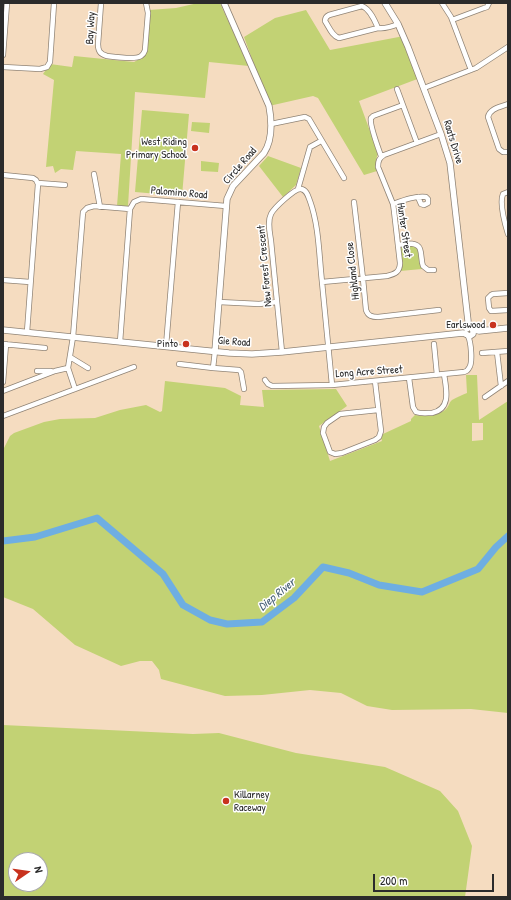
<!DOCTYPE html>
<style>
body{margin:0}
#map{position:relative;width:511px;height:900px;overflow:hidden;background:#f5dcc0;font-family:"Patrick Hand",sans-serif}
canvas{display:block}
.frame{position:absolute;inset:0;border:4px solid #2b2b2b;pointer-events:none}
.north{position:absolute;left:8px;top:852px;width:40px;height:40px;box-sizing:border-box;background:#fff;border:1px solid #aaa;border-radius:50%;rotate:77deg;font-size:11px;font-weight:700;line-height:16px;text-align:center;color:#2b2b2b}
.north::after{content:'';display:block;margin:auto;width:14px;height:18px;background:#c8321e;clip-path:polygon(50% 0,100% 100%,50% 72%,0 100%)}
.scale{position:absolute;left:373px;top:874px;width:121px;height:18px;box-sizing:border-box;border:2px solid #2b2b2b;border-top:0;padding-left:5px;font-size:12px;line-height:14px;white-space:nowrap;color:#2b2b2b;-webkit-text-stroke:3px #fff;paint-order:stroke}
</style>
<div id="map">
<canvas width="511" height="900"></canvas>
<div class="frame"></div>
<div class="north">N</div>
<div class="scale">200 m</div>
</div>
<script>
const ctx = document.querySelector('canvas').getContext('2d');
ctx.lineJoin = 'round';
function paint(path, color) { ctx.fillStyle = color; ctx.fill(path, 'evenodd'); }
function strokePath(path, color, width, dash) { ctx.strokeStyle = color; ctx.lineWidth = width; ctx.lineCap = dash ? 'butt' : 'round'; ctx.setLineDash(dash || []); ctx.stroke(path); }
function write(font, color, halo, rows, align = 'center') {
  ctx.font = font + ' "Patrick Hand",sans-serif'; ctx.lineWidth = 3; ctx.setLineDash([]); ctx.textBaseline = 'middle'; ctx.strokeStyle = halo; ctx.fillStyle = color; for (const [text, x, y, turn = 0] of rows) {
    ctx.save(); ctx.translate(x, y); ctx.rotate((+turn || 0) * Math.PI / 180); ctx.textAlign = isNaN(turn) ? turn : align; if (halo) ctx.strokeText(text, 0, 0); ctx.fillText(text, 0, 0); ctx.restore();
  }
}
paint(new Path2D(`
 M198 3H220L249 66 209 62 205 98 135 92 128 206H117L121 154 76 151 73 170 61 169 55 173 53 166 46 167 54 80 43 74 50 64 72 67 74 56 134 62 143 57 149 10 176 8Z
 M306 10 330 50 404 36 420 78 359 101 378 153 376 160 377 171 364 175 318 98 313 96 269 106 244 37 275 18Z
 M142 110 189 114 182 196 135 192Z
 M192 122 210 123 209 133 191 131Z
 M268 156 301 168 296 185 283 197 259 166Z
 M201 161 219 163 218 172 201 171Z
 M412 245 420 251 422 269 400 271 398 246Z
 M466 375H477L479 420 508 401V713L471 709 392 710 367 706 341 693 310 690 262 695 225 696 161 679 159 670 152 661H140L121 666 75 645 33 609 3 597V449L4 448 10 436 14 433 44 422 60 419 95 418 120 410 146 405 160 412 162 411 165 381 225 388 241 396 240 405 264 407 262 390 336 389 347 406 319 426 330 461 382 441 381 438 383 434 411 421V419L415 415C422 417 439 415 445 410 449 407 449 402 452 400 457 397 462 395 467 393ZM472 423H483V440L472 441Z
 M3 725 193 734 219 733 296 753 385 767 440 791 458 811 472 846 465 897H3ZM16 860H40V884H16Z`), '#c2d274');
strokePath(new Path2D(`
 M3 541 35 537 97 518 163 574 183 605 210 620 227 624 262 622 294 598 323 567 349 573 379 585 422 592 478 569 496 547 508 536`), '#6eaee2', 7);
const minor = new Path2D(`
 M101 3 98 44C98 51 100 54 107 56 115 57 136 60 141 56 144 54 144 53 145 50L148 13 146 3
 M442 3 451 17 471 70
 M452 20 484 8 487 7 489 3
 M378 28C375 21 370 9 362 6L329 15C327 16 325 17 325 21 329 27 332 36 339 38L378 28C385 29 391 27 398 24
 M3 55 7 3
 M3 67 40 69 47 67 50 62 54 3
 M424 88 476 68 508 47
 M397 89 417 143
 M508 104C501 107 490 108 488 117L499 149 503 152H508
 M271 124 305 117 309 119 344 178
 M381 156C379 150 369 124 371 118 372 117 373 117 373 116L403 105
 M94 174 100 207
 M3 175 33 178 36 180 38 184 27 332
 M38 183 65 185
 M298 189 310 147 321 141
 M508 192 503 194C499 203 505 224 508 234
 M354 202 363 279 366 310C368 316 372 317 378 317L439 310
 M393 204C404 200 414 196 426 197L428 199V203L424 205 421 204 418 197
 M398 245C405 244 417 241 420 249 422 255 421 261 423 266L428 270H434
 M3 280 30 282
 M322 282 387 276C395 274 400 272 400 263L394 211 393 204 378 167C378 161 379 158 384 155L441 134
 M508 293 493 294 491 295 488 298 489 308 491 311 508 310
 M219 302 259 304 277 302
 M120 342 130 209 134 202 141 199 226 206
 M3 344 45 348
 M434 344 437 375
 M166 346 178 202
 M215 351 213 368 239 370 241 372 244 389
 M282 352 271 241C270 233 267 222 271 214 274 208 295 188 301 189 307 190 308 196 310 201 319 226 319 255 322 282 325 316 329 351 332 385
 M497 352 501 386
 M482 353 508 351
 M70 357 88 368
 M179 364 213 368
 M37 371H51
 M409 378 413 407 416 412C421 414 427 413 432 413 452 409 446 388 444 374
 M265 380 268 384 272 386 332 385 464 372C467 371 467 371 469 368 473 363 471 342 468 336
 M375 381 381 431 379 437 375 440 342 453 335 454 330 452 323 433 324 427 327 423 340 414 378 410
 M3 382 6 344
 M75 389 68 368 73 337 83 212 87 208 94 206 130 209
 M3 391 55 371 68 368
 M485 397 508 381
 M3 416 134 367`);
const tertiary = new Path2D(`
 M385 3 398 24 408 47 441 134 450 163 468 321 467 329
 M472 329 479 331 508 328
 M3 330 229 353 252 354 282 352 463 333 470 336 473 334V330
 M215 351 227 199 233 186 264 153C273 139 272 122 269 106L224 3`);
strokePath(minor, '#908476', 6);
strokePath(tertiary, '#908476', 7);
strokePath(minor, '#fff', 4.5);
strokePath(tertiary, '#fff', 5.5);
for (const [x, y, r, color] of [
 [195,148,4,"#c8321e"],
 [493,325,4,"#c8321e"],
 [186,344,4,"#c8321e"],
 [226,801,4,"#c8321e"]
]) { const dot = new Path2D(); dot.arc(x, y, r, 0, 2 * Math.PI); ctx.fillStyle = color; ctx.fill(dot); strokePath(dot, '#fff', 1.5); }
write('11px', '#2b2b2b', '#fff', [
 ["Bay Way",91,28,-87],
 ["Raats Drive",453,142,73],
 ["Circle Road",240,166,-49],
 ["Palomino Road",179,193,5],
 ["Hunter Street",404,230,82],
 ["New Forest Crescent",265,266,-95],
 ["Highland Close",353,271,-96],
 ["Gie Road",234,342,4],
 ["Long Acre Street",369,372,-4]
]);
write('11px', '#2b2b2b', '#fff', [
 ["West Riding",187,142],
 ["Primary School",187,155],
 ["Earlswood",485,325],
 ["Pinto",178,344],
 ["Killarney",234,795,"left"],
 ["Raceway",234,808,"left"]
], 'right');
write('italic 12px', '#465f74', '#fff', [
 ["Diep River",277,595,-39]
]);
</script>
